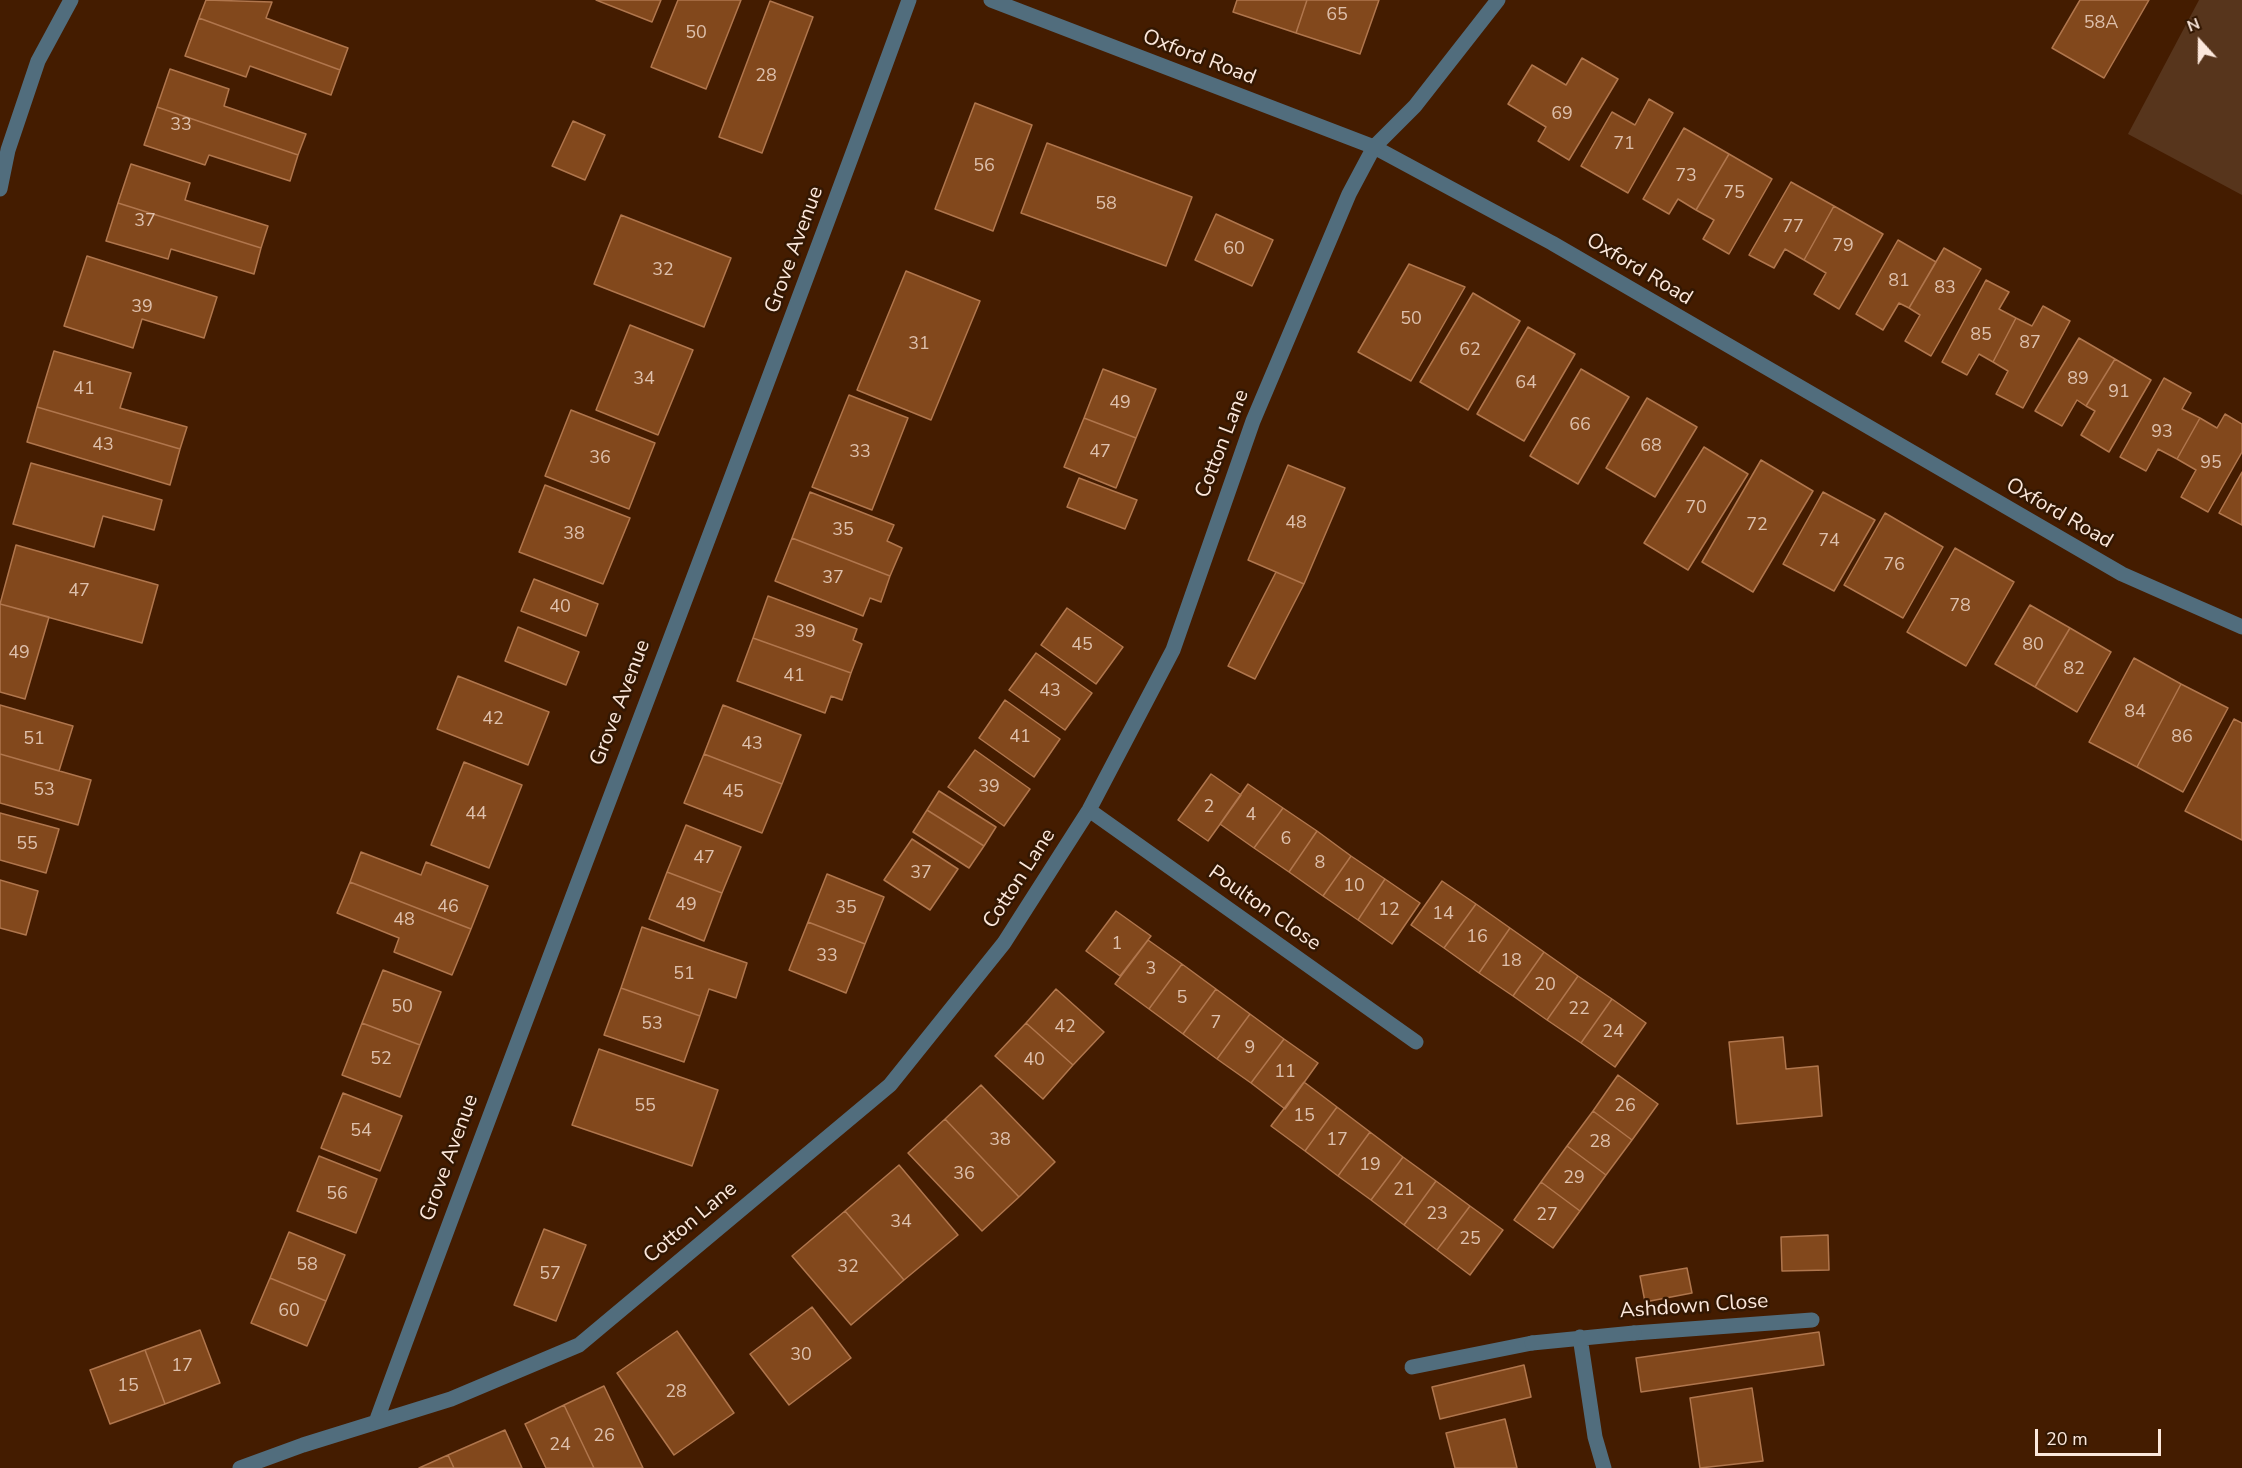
<!DOCTYPE html>
<style>
body{margin:0}
#map{position:relative;width:2242px;height:1468px;overflow:hidden;background:#441c00;font-family:"Nunito Sans",sans-serif}
canvas{display:block}
.north{position:absolute;left:2170px;top:12px;width:60px;height:60px;-webkit-text-stroke:4px #331702;paint-order:stroke;rotate:339deg;font-size:16px;font-weight:700;line-height:24px;text-align:center;color:#fce8dc}
.north::after{content:'';display:block;margin:auto;width:21px;height:27px;background:#fce8dc;clip-path:polygon(50% 0,100% 100%,50% 72%,0 100%)}
.scale{position:absolute;left:2035px;top:1429px;width:126px;height:27px;box-sizing:border-box;border:3px solid #fce8dc;border-top:0;padding-left:8px;font-size:18px;line-height:21px;white-space:nowrap;color:#fce8dc;-webkit-text-stroke:4px #331702;paint-order:stroke}
</style>
<div id="map">
<canvas width="2242" height="1468"></canvas>
<div class="north">N</div>
<div class="scale">20 m</div>
</div>
<script>
const ctx = document.querySelector('canvas').getContext('2d');
ctx.lineJoin = 'round';
function paint(path, color) { ctx.fillStyle = color; ctx.fill(path, 'evenodd'); }
function strokePath(path, color, width, dash) { ctx.strokeStyle = color; ctx.lineWidth = width; ctx.lineCap = dash ? 'butt' : 'round'; ctx.setLineDash(dash || []); ctx.stroke(path); }
function write(font, color, halo, rows, align = 'center') {
  ctx.font = font + ' "Nunito Sans",sans-serif'; ctx.lineWidth = 5; ctx.setLineDash([]); ctx.textBaseline = 'middle'; ctx.strokeStyle = halo; ctx.fillStyle = color; for (const [text, x, y, turn = 0] of rows) {
    ctx.save(); ctx.translate(x, y); ctx.rotate((+turn || 0) * Math.PI / 180); ctx.textAlign = isNaN(turn) ? turn : align; if (halo) ctx.strokeText(text, 0, 0); ctx.fillText(text, 0, 0); ctx.restore();
  }
}
paint(new Path2D(`
 M2199 0H2242V195L2128 134Z`), '#57351c');
const building = new Path2D(`
 M206 0 272 2 266 18 348 48 340 70 199 18Z
 M596 0H661L652 22Z
 M678 0H741L706 89 651 67Z
 M1237 0H1307L1296 33 1233 12Z
 M1307 0H1379L1360 54 1296 33Z
 M2080 0H2149L2104 78 2052 48Z
 M770 1 813 17 762 153 719 137Z
 M199 18 340 70 331 95 250 66 246 77 185 56Z
 M1582 58 1618 79 1569 160 1538 141 1546 127 1508 104 1532 65 1566 85Z
 M170 69 229 89 224 106 306 134 298 155 157 107Z
 M1649 99 1673 113 1628 193 1581 166 1612 112 1635 125Z
 M975 103 1032 125 993 231 935 209Z
 M157 107 298 155 290 181 209 155 205 165 144 145Z
 M573 121 605 135 585 180 552 166Z
 M1684 128 1729 154 1696 210 1678 199 1669 214 1643 199Z
 M1047 143 1192 197 1166 266 1021 213Z
 M1729 154 1772 179 1729 254 1703 239 1714 220 1696 210Z
 M131 164 190 183 185 200 268 226 261 248 118 203Z
 M1791 182 1834 206 1804 260 1785 249 1774 268 1749 255Z
 M118 203 261 248 254 274 171 249 168 259 106 241Z
 M1834 206 1883 234 1839 309 1814 294 1826 273 1804 260Z
 M1216 214 1273 240 1252 286 1195 260Z
 M621 215 731 258 704 327 594 284Z
 M1898 240 1936 262 1909 308 1899 303 1883 330 1856 314Z
 M1944 248 1981 269 1931 356 1905 341 1920 315 1909 308Z
 M87 256 217 297 204 338 142 319 133 348 64 326Z
 M1409 264 1465 287 1411 381 1358 352Z
 M906 271 980 301 931 420 857 390Z
 M1986 280 2009 292 1999 309 2016 318 1993 362 1979 354 1967 375 1942 362Z
 M1473 293 1520 321 1468 410 1420 382Z
 M2043 306 2070 321 2023 408 1996 394 2008 371 1993 362 2016 318 2032 326Z
 M630 325 693 350 658 435 596 410Z
 M1528 327 1575 354 1524 441 1477 414Z
 M2079 338 2115 359 2086 406 2077 400 2062 426 2035 411Z
 M54 351 131 373 120 408 187 427 180 449 37 407Z
 M2115 359 2151 380 2109 452 2081 435 2095 411 2086 406Z
 M1103 369 1156 389 1136 438 1084 418Z
 M1581 369 1629 397 1578 484 1530 456Z
 M2164 378 2191 393 2182 409 2200 418 2177 459 2158 449 2146 471 2120 457Z
 M849 395 908 418 872 510 812 487Z
 M1647 398 1697 427 1655 497 1606 468Z
 M37 407 180 449 170 485 27 442Z
 M571 410 655 443 629 509 545 476Z
 M2225 414 2242 424V452L2208 512 2181 497 2196 470 2177 459 2200 418 2217 428Z
 M1084 418 1136 438 1116 488 1064 467Z
 M1704 447 1748 474 1688 570 1644 543Z
 M1761 460 1813 491 1753 592 1702 562Z
 M31 463 162 500 154 530 103 516 94 547 13 524Z
 M1288 465 1345 488 1304 584 1248 560Z
 M2242 472V525L2219 513Z
 M1079 478 1137 500 1125 529 1067 507Z
 M545 485 630 518 603 584 519 552Z
 M810 492 894 525 887 541 902 548 890 576 792 538Z
 M1823 492 1875 520 1834 591 1783 564Z
 M1885 513 1943 547 1903 618 1844 585Z
 M792 538 890 576 881 602 870 598 863 616 775 581Z
 M16 545 158 585 142 643 0 604Z
 M1955 548 2014 582 1966 666 1907 632Z
 M1276 572 1304 584 1255 679 1228 666Z
 M534 579 598 604 586 636 521 611Z
 M768 596 857 629 853 640 862 644 851 673 753 638Z
 M0 604 49 617 25 699 0 692Z
 M2030 605 2070 628 2035 687 1995 664Z
 M1067 608 1123 647 1096 684 1041 645Z
 M518 627 579 652 566 685 505 661Z
 M2070 628 2111 652 2077 712 2035 687Z
 M753 638 851 673 842 700 831 696 825 713 737 681Z
 M1036 653 1092 693 1065 730 1009 690Z
 M2134 658 2181 684 2137 767 2089 742Z
 M458 676 549 712 528 765 437 729Z
 M2181 684 2228 708 2183 792 2137 767Z
 M1005 700 1060 739 1034 777 979 738Z
 M0 705 73 726 59 771 0 754Z
 M723 705 801 735 782 784 704 754Z
 M2234 719 2242 723V840L2185 811Z
 M975 750 1030 789 1004 826 948 787Z
 M0 754 91 780 78 825 0 803Z
 M704 754 782 784 762 833 684 803Z
 M464 762 522 785 489 868 431 845Z
 M1211 774 1241 795 1208 841 1178 820Z
 M1248 784 1283 808 1254 848 1220 824Z
 M939 791 996 827 984 846 927 810Z
 M1283 808 1317 831 1289 872 1254 848Z
 M927 810 984 846 969 868 913 832Z
 M0 813 59 829 46 873 0 860Z
 M686 825 741 847 722 893 667 872Z
 M1317 831 1351 856 1323 896 1289 872Z
 M912 839 958 869 930 910 884 880Z
 M361 852 421 875 426 862 488 886 471 929 350 882Z
 M1351 856 1385 879 1358 920 1323 896Z
 M667 872 722 893 704 941 649 919Z
 M827 874 884 897 865 944 808 922Z
 M1385 879 1420 903 1392 944 1358 920Z
 M0 880 38 891 26 935 0 928Z
 M1442 881 1476 904 1444 948 1411 925Z
 M350 882 471 929 452 975 394 952 399 938 337 913Z
 M1476 904 1510 928 1479 973 1444 948Z
 M1116 911 1151 936 1120 976 1086 951Z
 M808 922 865 944 846 993 789 970Z
 M642 927 747 963 736 998 709 989 700 1016 621 988Z
 M1510 928 1544 952 1513 996 1479 973Z
 M1148 940 1182 964 1149 1009 1115 984Z
 M1544 952 1578 976 1547 1020 1513 996Z
 M1182 964 1216 989 1183 1034 1149 1009Z
 M383 970 441 992 420 1045 362 1023Z
 M1578 976 1612 999 1581 1043 1547 1020Z
 M621 988 700 1016 684 1062 604 1035Z
 M1056 989 1104 1032 1073 1065 1026 1023Z
 M1216 989 1250 1014 1217 1059 1183 1034Z
 M1612 999 1646 1023 1615 1067 1581 1043Z
 M1250 1014 1284 1039 1251 1083 1217 1059Z
 M362 1023 420 1045 400 1097 342 1075Z
 M1026 1023 1073 1065 1043 1099 995 1056Z
 M1783 1037 1786 1069 1818 1066 1822 1116 1737 1124 1729 1042Z
 M1284 1039 1318 1063 1285 1109 1251 1083Z
 M599 1049 718 1090 692 1166 572 1125Z
 M1618 1075 1658 1104 1632 1140 1593 1111Z
 M1304 1082 1337 1107 1305 1151 1271 1126Z
 M981 1085 1055 1162 1019 1197 945 1119Z
 M343 1093 402 1116 380 1171 321 1148Z
 M1337 1107 1370 1132 1338 1176 1305 1151Z
 M1593 1111 1632 1140 1606 1175 1567 1146Z
 M945 1119 1019 1197 982 1231 908 1153Z
 M1370 1132 1403 1157 1371 1200 1338 1176Z
 M1567 1146 1606 1175 1580 1211 1541 1182Z
 M319 1156 377 1179 356 1233 297 1211Z
 M1403 1157 1436 1181 1404 1225 1371 1200Z
 M899 1165 958 1235 904 1280 845 1211Z
 M1436 1181 1470 1206 1437 1250 1404 1225Z
 M1541 1182 1580 1211 1553 1248 1514 1220Z
 M1470 1206 1503 1230 1470 1275 1437 1250Z
 M845 1211 904 1280 851 1325 792 1256Z
 M544 1229 586 1245 556 1321 514 1305Z
 M289 1232 345 1255 326 1301 270 1278Z
 M1828 1235 1829 1270 1782 1271 1781 1237Z
 M1687 1268 1692 1293 1645 1302 1640 1276Z
 M270 1278 326 1301 307 1346 251 1323Z
 M812 1307 851 1358 789 1405 750 1354Z
 M200 1330 220 1383 165 1404 145 1350Z
 M677 1331 734 1413 674 1455 617 1373Z
 M1819 1332 1824 1365 1641 1392 1636 1358Z
 M145 1350 165 1404 110 1424 90 1370Z
 M1524 1365 1531 1397 1440 1419 1432 1387Z
 M604 1386 643 1468H594L564 1405Z
 M1752 1388 1763 1461 1700 1468 1690 1398Z
 M564 1405 594 1468H546L525 1424Z
 M1505 1419 1517 1468H1455L1446 1433Z
 M505 1430 522 1468H454L448 1455Z
 M448 1455 454 1468H419Z`);
paint(building, '#82481c');
strokePath(building, '#b0764d', 1.5);
strokePath(new Path2D(`
 M1634 1333 1812 1320
 M1412 1367 1532 1343`), '#516d7d', 15);
strokePath(new Path2D(`
 M991 0 1374 147 1552 243 2122 574 2242 627
 M0 189 8 150 38 61 71 0
 M1089 810 1416 1042
 M1580 1337 1595 1437 1604 1468
 M1532 1343 1634 1333
 M376 1422C550 947 736 476 909 0
 M240 1468 303 1445 451 1399 579 1345 890 1085 1004 943 1089 810 1173 650 1253 421 1349 194 1374 147 1415 106 1498 0`), '#516d7d', 15);
write('18px', '#dec0ac', null, [
 ["65",1337,16],
 ["58A",2101,24],
 ["50",696,34],
 ["28",766,77],
 ["69",1562,115],
 ["33",181,126],
 ["71",1624,145],
 ["56",984,167],
 ["73",1686,177],
 ["75",1734,194],
 ["58",1106,205],
 ["37",145,222],
 ["77",1793,228],
 ["79",1843,247],
 ["60",1234,250],
 ["32",663,271],
 ["81",1899,282],
 ["83",1945,289],
 ["39",142,308],
 ["50",1411,320],
 ["85",1981,336],
 ["87",2030,344],
 ["31",919,345],
 ["62",1470,351],
 ["34",644,380],
 ["89",2078,380],
 ["64",1526,384],
 ["41",84,390],
 ["91",2119,393],
 ["49",1120,404],
 ["66",1580,426],
 ["93",2162,433],
 ["43",103,446],
 ["68",1651,447],
 ["33",860,453],
 ["47",1100,453],
 ["36",600,459],
 ["95",2211,464],
 ["70",1696,509],
 ["48",1296,524],
 ["72",1757,526],
 ["35",843,531],
 ["38",574,535],
 ["74",1829,542],
 ["76",1894,566],
 ["37",833,579],
 ["47",79,592],
 ["78",1960,607],
 ["40",560,608],
 ["39",805,633],
 ["45",1082,646],
 ["80",2033,646],
 ["49",19,654],
 ["82",2074,670],
 ["41",794,677],
 ["43",1050,692],
 ["84",2135,713],
 ["42",493,720],
 ["41",1020,738],
 ["86",2182,738],
 ["51",34,740],
 ["43",752,745],
 ["39",989,788],
 ["53",44,791],
 ["45",733,793],
 ["2",1209,808],
 ["44",476,815],
 ["4",1251,816],
 ["6",1286,840],
 ["55",27,845],
 ["47",704,859],
 ["8",1320,864],
 ["37",921,874],
 ["10",1354,887],
 ["49",686,906],
 ["46",448,908],
 ["35",846,909],
 ["12",1389,911],
 ["14",1443,915],
 ["48",404,921],
 ["16",1477,938],
 ["1",1117,945],
 ["33",827,957],
 ["18",1511,962],
 ["3",1151,970],
 ["51",684,975],
 ["20",1545,986],
 ["5",1182,999],
 ["50",402,1008],
 ["22",1579,1010],
 ["7",1216,1024],
 ["53",652,1025],
 ["42",1065,1028],
 ["24",1613,1033],
 ["9",1250,1049],
 ["52",381,1060],
 ["40",1034,1061],
 ["11",1285,1073],
 ["55",645,1107],
 ["26",1625,1107],
 ["15",1304,1117],
 ["54",361,1132],
 ["38",1000,1141],
 ["17",1337,1141],
 ["28",1600,1143],
 ["19",1370,1166],
 ["36",964,1175],
 ["29",1574,1179],
 ["21",1404,1191],
 ["56",337,1195],
 ["23",1437,1215],
 ["27",1547,1216],
 ["34",901,1223],
 ["25",1470,1240],
 ["58",307,1266],
 ["32",848,1268],
 ["57",550,1275],
 ["60",289,1312],
 ["30",801,1356],
 ["17",182,1367],
 ["15",128,1387],
 ["28",676,1393],
 ["26",604,1437],
 ["24",560,1446]
]);
write('21px', '#fce8dc', '#331702', [
 ["Oxford Road",1199,58,21],
 ["Grove Avenue",795,250,-70],
 ["Oxford Road",1639,270,31],
 ["Cotton Lane",1223,444,-69],
 ["Oxford Road",2059,514,30],
 ["Grove Avenue",621,703,-69],
 ["Cotton Lane",1020,879,-57],
 ["Poulton Close",1264,909,35],
 ["Grove Avenue",450,1158,-70],
 ["Cotton Lane",691,1223,-40],
 ["Ashdown Close",1694,1307,-4]
]);
</script>
